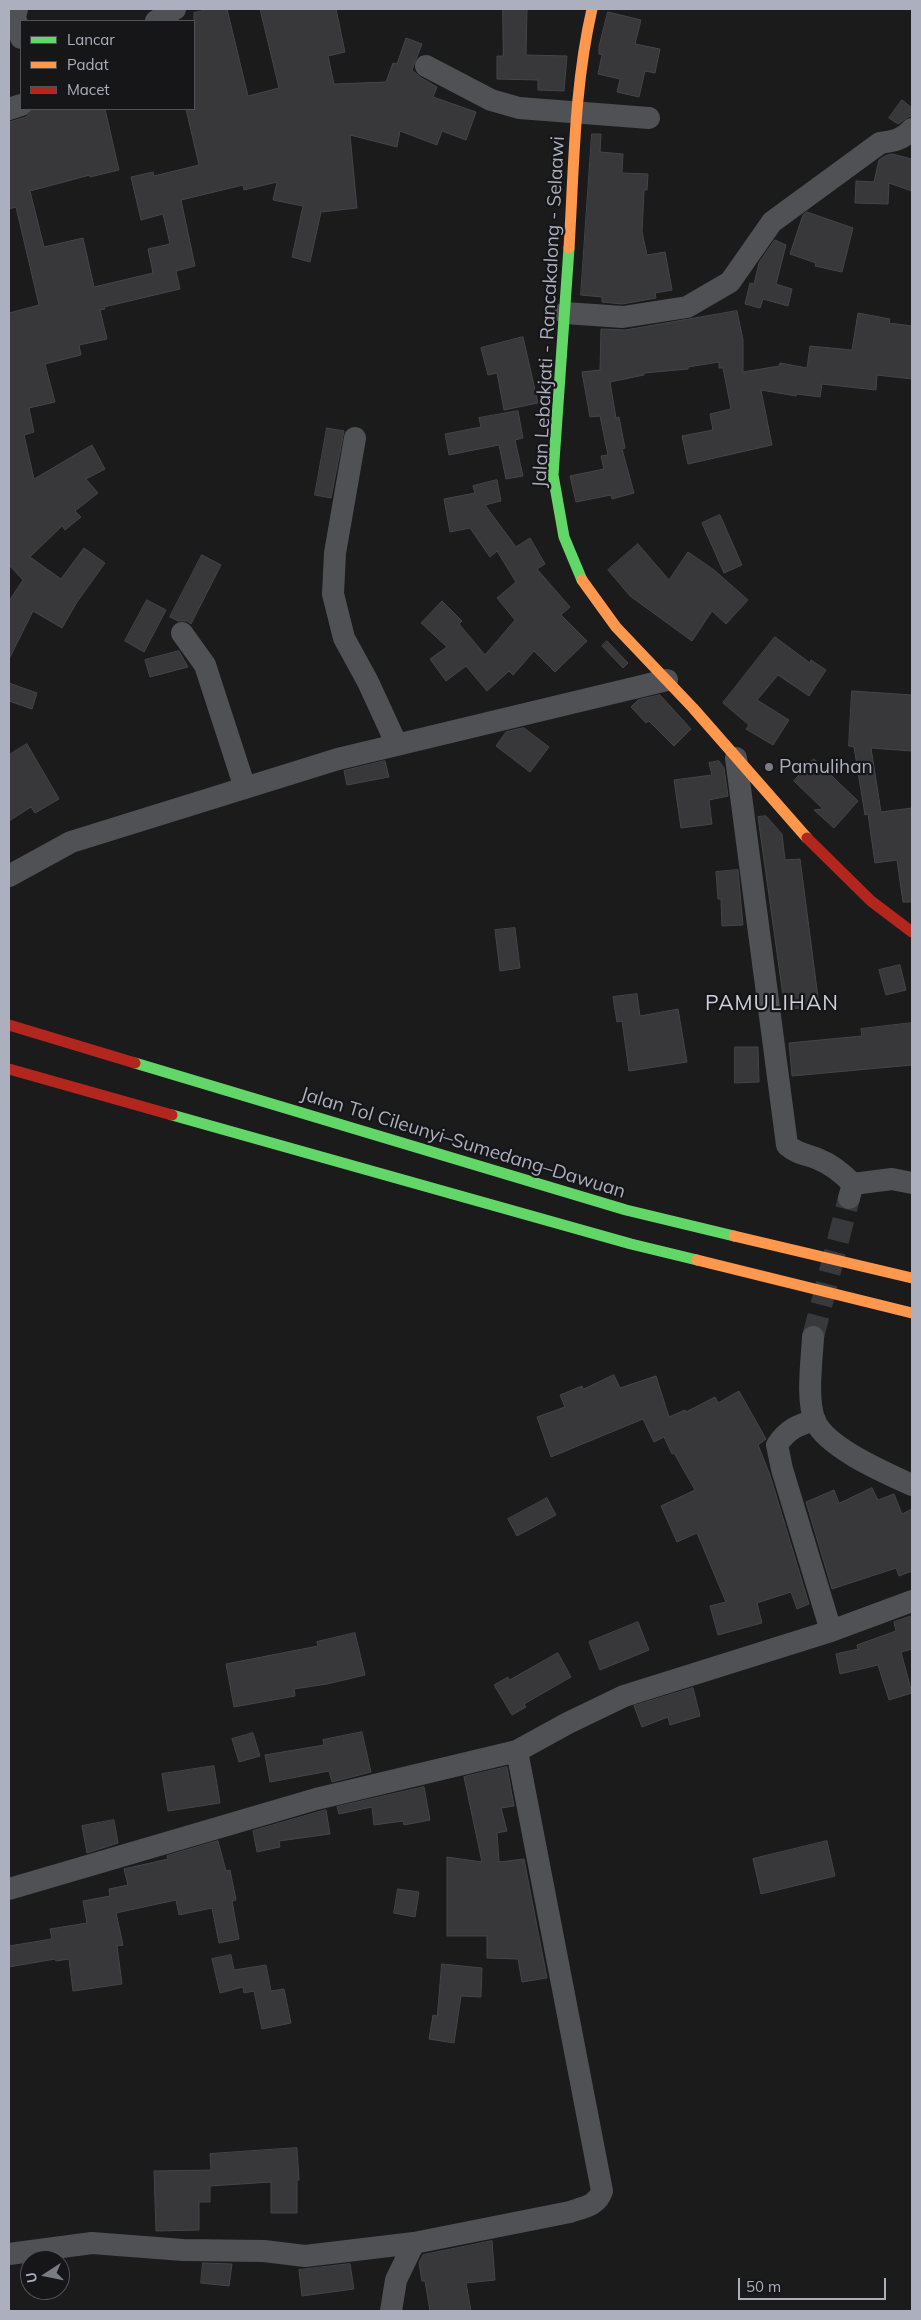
<!DOCTYPE html>
<meta charset="utf-8">
<style>
body{margin:0}
#map{position:relative;width:921px;height:2320px;overflow:hidden;background:#1b1b1c;font-family:Mulish,sans-serif}
canvas{display:block}
.frame{position:absolute;inset:0;border:10px solid #acafbe;pointer-events:none}
.legend{position:absolute;left:20px;top:20px;width:175px;height:90px;box-sizing:border-box;background:#161518;border:1px solid #52535a;margin:0;padding:6px 9px;list-style:none;font-size:15px;color:#acafbe}
.legend li{display:flex;align-items:center;gap:10px;height:25px}
.legend b{width:25px;border:1px solid #52535a}
.north{position:absolute;left:20px;top:2250px;width:50px;height:50px;box-sizing:border-box;background:#161518;border:1px solid #52535a;border-radius:50%;rotate:259deg;font-size:14px;font-weight:700;line-height:20px;text-align:center;color:#acafbe}
.north::after{content:'';display:block;margin:auto;width:18px;height:22px;background:#797b85;clip-path:polygon(50% 0,100% 100%,50% 72%,0 100%)}
.scale{position:absolute;left:738px;top:2278px;width:148px;height:22px;box-sizing:border-box;border:2px solid #acafbe;border-top:0;padding-left:6px;font-size:15px;line-height:18px;white-space:nowrap;color:#acafbe;-webkit-text-stroke:4px #161518;paint-order:stroke}
</style>
<div id="map">
<canvas width="921" height="2320"></canvas>
<div class="frame"></div>
<ul class="legend">
<li><b style="height:6px;background:#63d668"></b>Lancar</li>
<li><b style="height:6px;background:#ff974d"></b>Padat</li>
<li><b style="height:6px;background:#b3261e"></b>Macet</li>
</ul>
<div class="north">U</div>
<div class="scale">50 m</div>
</div>
<script>
const ctx = document.querySelector('canvas').getContext('2d');
ctx.lineJoin = 'round';
function paint(path, color) { ctx.fillStyle = color; ctx.fill(path, 'evenodd'); }
function strokePath(path, color, width, dash) { ctx.strokeStyle = color; ctx.lineWidth = width; ctx.lineCap = dash ? 'butt' : 'round'; ctx.setLineDash(dash || []); ctx.stroke(path); }
function write(font, color, halo, rows, align = 'center') {
  ctx.font = font + ' Mulish,sans-serif'; ctx.lineWidth = 4.5; ctx.setLineDash([]); ctx.textBaseline = 'middle'; ctx.strokeStyle = halo; ctx.fillStyle = color; for (const [text, x, y, turn = 0] of rows) {
    ctx.save(); ctx.translate(x, y); ctx.rotate((+turn || 0) * Math.PI / 180); ctx.textAlign = isNaN(turn) ? turn : align; if (halo) ctx.strokeText(text, 0, 0); ctx.fillText(text, 0, 0); ctx.restore();
  }
}
const building = new Path2D(`
 M210 9H227L248 96 279 88 260 9H336L345 52 328 56 334 84 386 82 393 63 397 64 406 38 422 44 412 70 420 77 437 87 433 97 476 112 466 140 442 131 437 145 400 131 397 147 350 135 357 208 321 212 310 262 292 257 303 206 273 200 277 182 244 190 243 185 181 200 195 266 176 271 180 289 104 307 105 309 100 310 107 339 79 345 81 355 45 364 55 402 29 408 34 432 24 435 34 479 92 445 105 469 86 479 98 493 75 511 81 517 65 530 62 526 30 557 61 579 84 548 105 563 77 602 62 628 33 611 9 659V601L23 580 9 565V313L39 305 16 207 9 209V122L26 117 33 109H105L119 170 90 177V175L30 191 44 247 83 238 94 287 153 273 148 249 170 244 163 214 141 220 131 177 153 172 154 176 199 165 186 109H194V13Z
 M503 9H527L526 55 567 56 564 91 538 90V80L497 79V56H503Z
 M608 12 641 20 635 44 660 49 655 73 645 71 639 97 617 92 620 79 598 74 602 55 599 54V47Z
 M902 100 912 108V116L908 117 898 124 889 118Z
 M592 134H601L600 152 623 154 622 173 648 174 647 190H644L642 232 647 255 665 252 672 290 655 293 656 298 622 304 602 302V297L581 295Z
 M892 154 912 159V191L889 183 888 204 855 203 856 181 874 182 879 160 885 156Z
 M807 212 853 228 842 272 815 266 816 263 790 254 803 215Z
 M775 240 786 245 776 284 792 289 788 306 763 299 760 308 745 304 750 283 754 284 759 263Z
 M737 311 743 340V372L779 366 780 363 807 368 810 346 852 350 858 313 890 319 889 323 912 326V379L877 375 876 390 822 384 820 397 797 394 796 396 761 390 772 445 688 464 682 436 713 430 710 414 731 409 723 368H719V362L688 367V369L644 373V375L610 382 616 418 619 417 625 448 622 449 634 493 612 499 611 495 576 502 570 476 604 469 601 456 608 455 600 416 590 417 582 372 600 370 601 329 625 330Z
 M523 337 538 403 504 410 497 373 488 375 481 348Z
 M518 411 523 438 515 440 523 476 506 479 499 445 449 455 445 434 481 427 479 418Z
 M327 428 344 431 331 498 315 495Z
 M497 480 501 501 485 505 516 547 530 538 545 564 537 569 570 607 561 615 587 641 555 672 534 651 513 675 509 671 487 691 466 666 446 681 430 659 447 647 421 623 442 601 462 621 459 624 485 655 515 620 497 598 516 582 497 551 490 557 470 528 450 532 444 499 475 493 473 486Z
 M720 515 742 565 724 573 702 523Z
 M638 544 669 580 688 552 714 570 748 600 726 624 712 611 692 641 630 596 608 570Z
 M202 555 221 565 191 624 187 621H178L170 617Z
 M147 600 166 610 144 652 125 641Z
 M775 637 810 663 811 660 826 670 809 696 778 675 757 700 789 720 773 745 746 729 749 725 723 703Z
 M607 641 628 663 623 668 602 646Z
 M179 651 188 667 150 677 145 660Z
 M9 683 37 693 32 709 9 701Z
 M852 691 912 695V751L871 748 881 812 912 808V902H903L897 860 875 863 868 814 865 815 854 747 849 746Z
 M660 695 691 729 674 746 649 721 646 723 631 707 638 700Z
 M524 728 549 747 530 772 496 746 506 732Z
 M27 744 59 799 35 813 31 807 9 821V755Z
 M814 759 858 801 834 828 814 810 823 809 794 781Z
 M385 761 389 777 347 785 344 771Z
 M719 761 724 768 728 796 709 800 712 824 681 828 674 780 712 775 709 763Z
 M766 816 782 834 785 860 800 859 819 1005 785 1010 758 817Z
 M738 870 743 925 722 926 721 899H718L716 872Z
 M515 928 520 968 500 971 495 930Z
 M900 965 906 990 886 995 879 970Z
 M637 994 640 1016 678 1009 687 1062 629 1071 622 1021 617 1022 613 997Z
 M912 1023V1065L792 1076 789 1043 862 1036 861 1029Z
 M735 1047H758L759 1082 735 1083Z
 M614 1375 620 1388 656 1376 669 1417 685 1410 686 1412 715 1397 718 1403 739 1391 766 1439 758 1445 770 1475 809 1604 797 1609 791 1592 757 1603 762 1623 718 1635 710 1606 726 1602 697 1533 677 1542 661 1506 695 1490 674 1453 672 1454 664 1437 654 1442 643 1419 551 1457 537 1417 565 1407 560 1395 582 1386 583 1389Z
 M872 1488 878 1500 894 1494 902 1514 912 1509V1571L899 1576 896 1568 832 1589 806 1502 834 1490 839 1503Z
 M547 1498 556 1515 517 1536 508 1519Z
 M912 1616V1649L901 1652 912 1693 889 1700 878 1665 840 1674 836 1654 858 1649 857 1645 896 1631 894 1622Z
 M638 1622 649 1650 600 1670 589 1642Z
 M355 1633 365 1675 327 1684 294 1689 295 1696 234 1707 226 1664 318 1646 317 1642Z
 M558 1653 571 1677 524 1704 526 1707 512 1715 494 1685 508 1677 509 1680Z
 M693 1688 700 1716 670 1725 668 1717 642 1727 634 1706Z
 M362 1732 371 1772 332 1782 329 1771 270 1782 265 1755 324 1745 323 1740Z
 M253 1733 260 1756 239 1762 232 1739Z
 M214 1766 220 1803 168 1811 162 1774Z
 M507 1767 514 1806 501 1808 507 1831 497 1833 499 1862 524 1859 547 1978 522 1982 518 1959 487 1958V1936H447V1857L482 1862 464 1777Z
 M424 1787 430 1820 404 1825 403 1821 374 1825 372 1807 339 1814 337 1807Z
 M326 1810 330 1834 279 1841 280 1847 257 1852 253 1831Z
 M114 1820 118 1843 87 1853 82 1826Z
 M218 1841 226 1871 230 1870 236 1900 232 1901 239 1939 219 1943 212 1908 179 1915 176 1900 116 1913 123 1945 117 1946 122 1984 73 1991 69 1959 56 1961 55 1959 9 1967V1946L52 1939 50 1929 87 1923 83 1901 110 1896 109 1889 128 1885 124 1869 168 1859 167 1856Z
 M827 1841 835 1876 761 1894 753 1859Z
 M398 1889 419 1892 415 1917 394 1913Z
 M231 1955 234 1970 266 1965 271 1991 284 1989 291 2023 262 2029 254 1991 244 1993 243 1987 220 1993 212 1959Z
 M442 1964 482 1968 481 1997 461 1996 454 2043 429 2039 433 2015 437 2016Z
 M297 2148 299 2180H297V2213H271V2182L210 2186V2202H199V2230L156 2231 154 2171 211 2170 210 2154Z
 M492 2241 495 2280 466 2283 471 2311H430L425 2281H422L419 2263 423 2255Z
 M203 2263 232 2264 229 2286 201 2283Z
 M350 2264 354 2289 302 2296 299 2270Z`);
paint(building, '#38383a');
strokePath(building, '#444548', 1);
strokePath(new Path2D(`
 M813 1337 849 1198`), '#38393c', 22, [22, 11]);
strokePath(new Path2D(`
 M17 9 15 17 21 38
 M156 21 175 9
 M426 66 491 100 519 108 649 118
 M9 109 21 105
 M565 313 623 317 687 307 730 282 772 222 880 143C894 141 902 140 912 129
 M355 438 335 553 333 594 344 638 368 682 397 745
 M182 633 205 665 245 788
 M736 758 787 1145C798 1155 808 1154 820 1160 833 1165 844 1175 853 1184L849 1198
 M9 876 71 842 338 759 667 680
 M853 1184 892 1179 912 1183
 M813 1337C812 1359 806 1400 815 1421 827 1448 886 1473 912 1485
 M815 1420C797 1425 787 1430 777 1445L782 1469 831 1631
 M9 1889 316 1799 517 1751 568 1723 624 1696 831 1631 912 1601
 M9 2254 92 2243 183 2250 264 2251 305 2256 414 2243
 M391 2311 396 2280 414 2243 570 2212C584 2207 597 2206 602 2191L517 1751`), '#505155', 22);
strokePath(new Path2D(`
 M569 248 553 475 564 537 582 580
 M135 1063 626 1210 734 1236
 M172 1115 631 1244 697 1260`), '#63d668', 11);
strokePath(new Path2D(`
 M569 248C574 168 574 87 592 9
 M582 580 616 627 693 708 807 838
 M734 1236 912 1278
 M697 1260 912 1313`), '#ff974d', 11);
strokePath(new Path2D(`
 M807 838 871 901 912 932
 M9 1025 135 1063
 M9 1069 172 1115`), '#b3261e', 11);
for (const [x, y, r, color] of [
 [769,767,5,"#797b85"]
]) { const dot = new Path2D(); dot.arc(x, y, r, 0, 2 * Math.PI); ctx.fillStyle = color; ctx.fill(dot); strokePath(dot, '#161518', 2); }
write('19px', '#acafbe', '#161518', [
 ["Jalan Lebakjati - Rancakalong - Selaawi",549,312,-87],
 ["Jalan Tol Cileunyi–Sumedang–Dawuan",463,1143,17]
]);
write('19px', '#acafbe', '#161518', [
 ["Pamulihan",779,767]
], 'left');
ctx.letterSpacing = '1px';
write('21px', '#cecfd9', '#161518', [
 ["PAMULIHAN",772,1004]
]);
ctx.letterSpacing = '0px';
</script>
